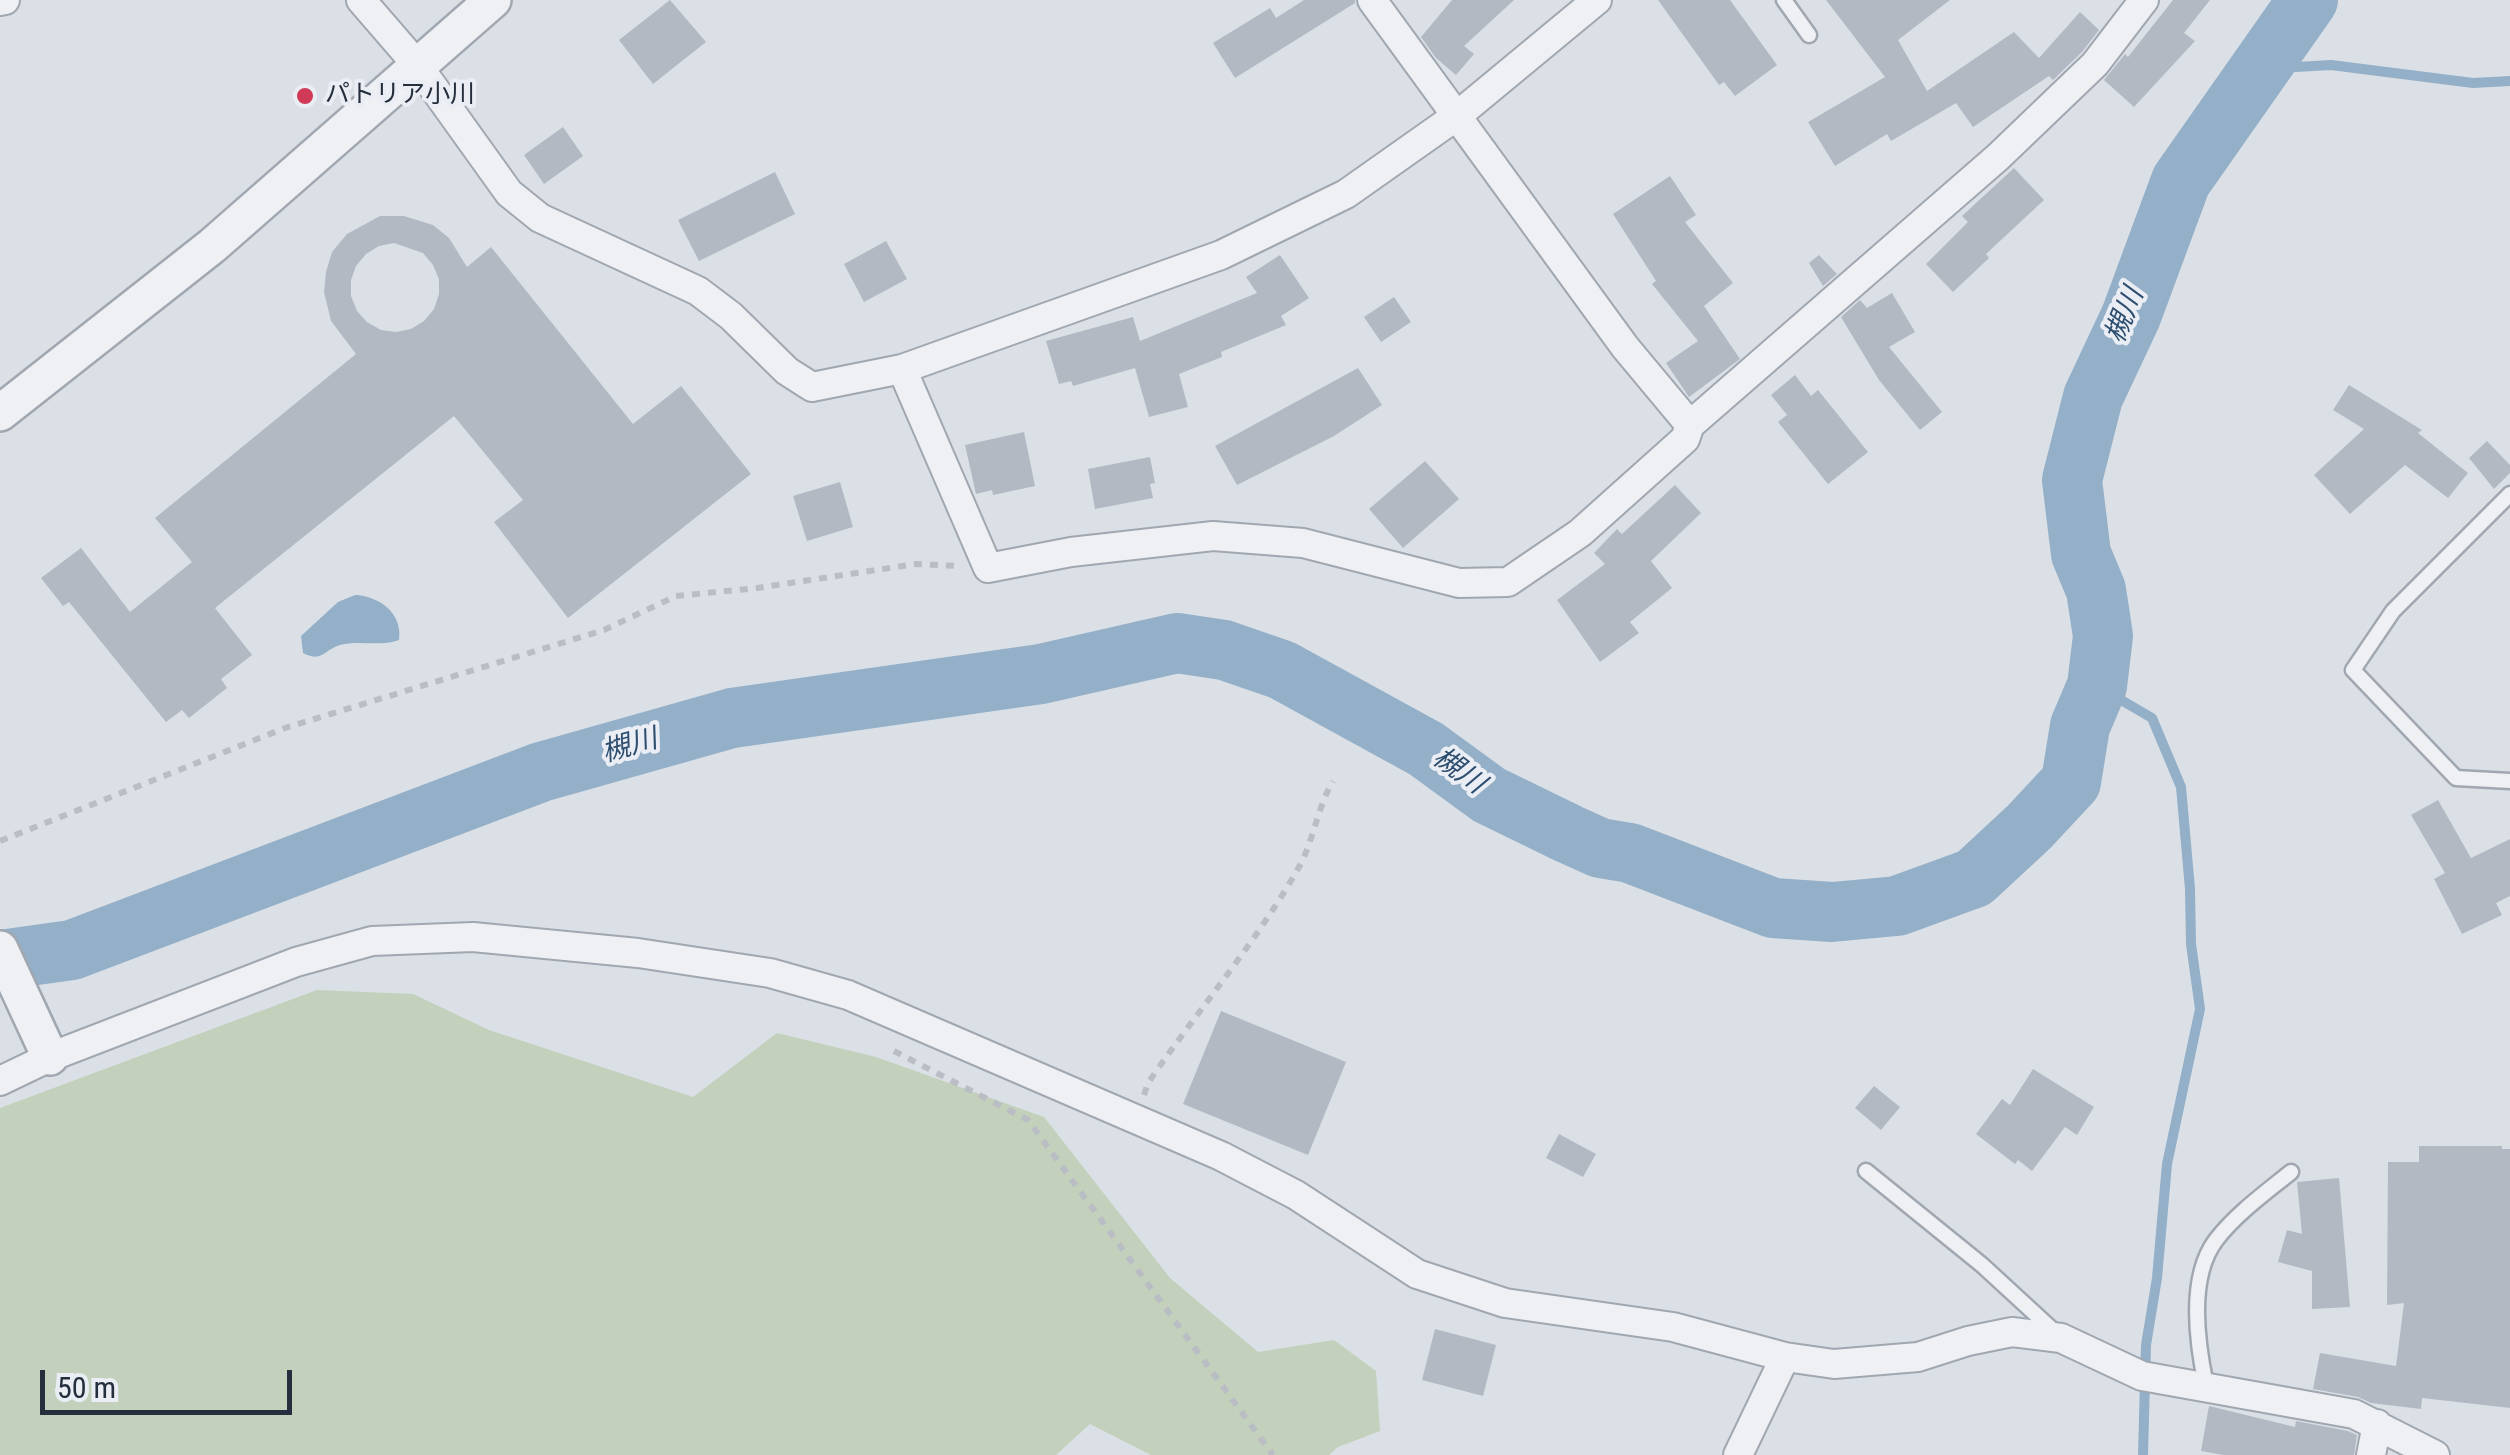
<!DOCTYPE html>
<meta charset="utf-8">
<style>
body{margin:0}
#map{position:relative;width:2510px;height:1455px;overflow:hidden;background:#dbe0e6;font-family:"Roboto Condensed",sans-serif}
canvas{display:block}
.scale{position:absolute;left:40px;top:1370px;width:252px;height:45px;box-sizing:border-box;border:5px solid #252e3c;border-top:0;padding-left:12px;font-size:30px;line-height:35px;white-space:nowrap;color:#252e3c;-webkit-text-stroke:8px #eaeef4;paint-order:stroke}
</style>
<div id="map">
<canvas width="2510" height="1455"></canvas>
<div class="scale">50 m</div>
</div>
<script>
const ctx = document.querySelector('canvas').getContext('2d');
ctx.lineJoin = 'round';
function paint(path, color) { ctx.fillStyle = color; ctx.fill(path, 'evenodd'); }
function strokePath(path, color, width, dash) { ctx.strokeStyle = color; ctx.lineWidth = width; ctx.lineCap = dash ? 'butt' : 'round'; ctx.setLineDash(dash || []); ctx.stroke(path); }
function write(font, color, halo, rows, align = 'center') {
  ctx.font = font + ' "Roboto Condensed","Noto Sans JP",sans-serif'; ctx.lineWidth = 8; ctx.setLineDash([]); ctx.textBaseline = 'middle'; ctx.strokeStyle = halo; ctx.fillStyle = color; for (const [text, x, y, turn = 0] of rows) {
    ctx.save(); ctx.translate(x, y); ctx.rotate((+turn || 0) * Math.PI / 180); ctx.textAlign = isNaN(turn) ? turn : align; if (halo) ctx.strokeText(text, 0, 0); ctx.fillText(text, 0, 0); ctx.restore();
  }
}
paint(new Path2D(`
 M317 990 413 994 489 1030 693 1097 777 1033 876 1057 1044 1117 1170 1278 1258 1352 1334 1340 1376 1371 1380 1431 1338 1447 1329 1455H1151L1090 1424 1056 1455H0V1108Z`), '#c2d0bc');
paint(new Path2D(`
 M355 595C379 596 403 613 399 640 380 647 359 640 340 645 323 650 323 663 303 653L301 636 338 602Z`), '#94afc8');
strokePath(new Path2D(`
 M2261 69 2331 65 2473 83 2510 81
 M2097 686 2152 718 2181 787 2190 889 2191 944 2200 1009 2167 1164 2157 1278 2146 1345 2143 1455`), '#94afc8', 10);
strokePath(new Path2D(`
 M0 960 72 950 541 772 732 718 1041 674 1177 643 1224 650 1282 670 1426 749 1489 795 1569 834 1600 848 1630 853 1773 908 1832 912 1897 906 1974 878 2029 827 2071 782 2080 726 2097 686 2103 636 2096 590 2081 554 2072 480 2093 397 2131 316 2181 181 2308 0`), '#94afc8', 60);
paint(new Path2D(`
 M670 0 706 42 653 84 619 40Z
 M1304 0H1355V3L1235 78 1213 43 1270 8 1276 18Z
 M1452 0H1514L1464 46 1474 54 1456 75 1436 58 1421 37Z
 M1658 0H1730L1777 65 1735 96 1724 82 1719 85Z
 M1826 0H1950L1898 40 1927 91 2014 32 2039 58 2080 12 2099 30 2082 52 2053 80 2049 76 1973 127 1956 103 1891 141 1887 134 1835 166 1808 122 1885 77Z
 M2173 0H2210L2184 33 2195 41 2134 107 2104 80 2125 54 2128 57Z
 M563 127 583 156 544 184 524 155Z
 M2014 168 2044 200 1986 254 1989 258 1953 292 1926 264 1968 222 1962 216Z
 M775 172 795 214 699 261 678 220Z
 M1670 176 1696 215 1685 222 1733 283 1704 306 1740 359 1689 397 1666 363 1698 341 1652 284 1656 281 1613 214Z
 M380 216H404L433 225 449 238 467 267 491 247 633 424 681 386 751 474 568 618 494 522 523 500 454 416 215 608 252 655 221 679 227 688 189 718 182 710 166 722 69 602 63 606 41 578 81 548 130 612 192 562 155 518 356 354 331 321 324 292 326 272 332 252 347 234ZM394 243 423 253 433 265 439 279V294L434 309 424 321 411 329 396 332 381 330 367 322 357 311 351 296V280L356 266 366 254 379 246Z
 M886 241 907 279 864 302 844 264Z
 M1280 255 1309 298 1281 316 1286 325 1221 352 1222 357 1179 374 1188 407 1149 417 1135 368 1073 386 1071 381 1059 384 1046 341 1133 317 1140 341 1257 293 1246 277Z
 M1819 255 1837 274 1823 286 1809 263Z
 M1892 293 1915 332 1889 347 1942 412 1920 430 1879 380 1841 317 1860 300 1867 308Z
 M1394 297 1411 322 1381 342 1364 317Z
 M1358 368 1382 405 1334 436 1237 485 1215 446Z
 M1795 375 1811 396 1818 390 1868 452 1828 484 1778 422 1787 415 1771 395Z
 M2349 385 2422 430 2418 433 2468 473 2448 498 2405 465 2350 514 2314 475 2364 429 2333 410Z
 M1024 432 1035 486 993 495 992 490 976 494 965 445Z
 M2487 441 2510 465V473L2494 489 2469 458Z
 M1150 457 1155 483 1150 484 1153 498 1095 509 1088 469Z
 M1425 461 1459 499 1403 548 1369 509Z
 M840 482 853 527 807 541 793 496Z
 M1675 485 1701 513 1651 561 1672 588 1630 622 1639 633 1600 662 1557 600 1605 564 1594 553 1617 529 1622 534Z
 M2438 800 2471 858 2510 839V896L2496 903 2502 915 2462 934 2434 879 2445 873 2411 815Z
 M1221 1011 1346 1062 1308 1155 1183 1104Z
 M2033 1069 2094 1107 2077 1135 2065 1127 2032 1171 2018 1160 2015 1164 1976 1134 2002 1099 2010 1105Z
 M1874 1086 1900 1107 1881 1130 1855 1108Z
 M1559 1134 1596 1154 1583 1177 1546 1158Z
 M2419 1146H2502V1149H2510V1408L2422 1398 2421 1409 2371 1403 2358 1397 2313 1389 2320 1353 2396 1366 2404 1303 2387 1305 2388 1162H2419Z
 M2339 1178 2350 1307 2312 1309V1271L2278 1262 2287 1230 2302 1234 2297 1182Z
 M1435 1329 1496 1345 1483 1396 1422 1380Z
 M2209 1406 2295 1427 2296 1421 2348 1431 2357 1435 2354 1455H2223L2201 1451Z`), '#b2b9c3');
const service = new Path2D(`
 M1784 0 1809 35
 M2510 494 2393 611 2353 670 2456 778 2510 781
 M1866 1171 1982 1265 2057 1334
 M2206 1385C2197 1343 2188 1277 2216 1240 2236 1214 2265 1193 2291 1172`);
const minor = new Path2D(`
 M361 0 418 66 509 193 540 218 698 291 731 316 787 371 812 387 902 369 1221 255 1346 194 1458 115 1597 0
 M1372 0 1625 347 1690 425
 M0 1 5 0
 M902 369 988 568 1071 552 1213 536 1303 543 1459 583 1508 582 1580 533 1685 439 1690 425 1998 157 2095 64 2144 0
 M0 1081 50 1057 296 962 372 941 473 937 638 953 770 973 848 995 1221 1156 1296 1195 1417 1274 1505 1303 1673 1327 1785 1357 1834 1364 1918 1357 1968 1341 2012 1332 2061 1338 2142 1376 2354 1414 2435 1455
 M1738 1455 1785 1357
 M2371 1455 2377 1424`);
const tertiary = new Path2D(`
 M0 413 212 246 493 0
 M0 949 50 1057`);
strokePath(service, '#a1a7b0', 19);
strokePath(minor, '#a1a7b0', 32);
strokePath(tertiary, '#a1a7b0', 40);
strokePath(new Path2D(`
 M0 841 285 728 604 630 676 596 757 588 916 564 958 566
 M894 1051 1028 1120 1273 1455
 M1144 1095 1148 1083C1198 1010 1256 943 1299 867 1314 840 1317 808 1333 781`), '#babec4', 6, [8, 8]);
strokePath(service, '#eef0f4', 14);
strokePath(minor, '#eef0f4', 28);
strokePath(tertiary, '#eef0f4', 35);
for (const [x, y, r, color] of [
 [305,96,10,"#d03a57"]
]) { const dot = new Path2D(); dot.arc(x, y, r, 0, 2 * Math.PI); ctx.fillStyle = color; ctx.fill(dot); strokePath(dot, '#eaeef4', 4); }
write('25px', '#252e3c', '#eaeef4', [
 ["パトリア小川",325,96]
], 'left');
write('italic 28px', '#2e4e70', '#eaeef4', [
 ["槻川",2126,316,-68],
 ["槻川",630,747,-16],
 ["槻川",1458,772,36]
]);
</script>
